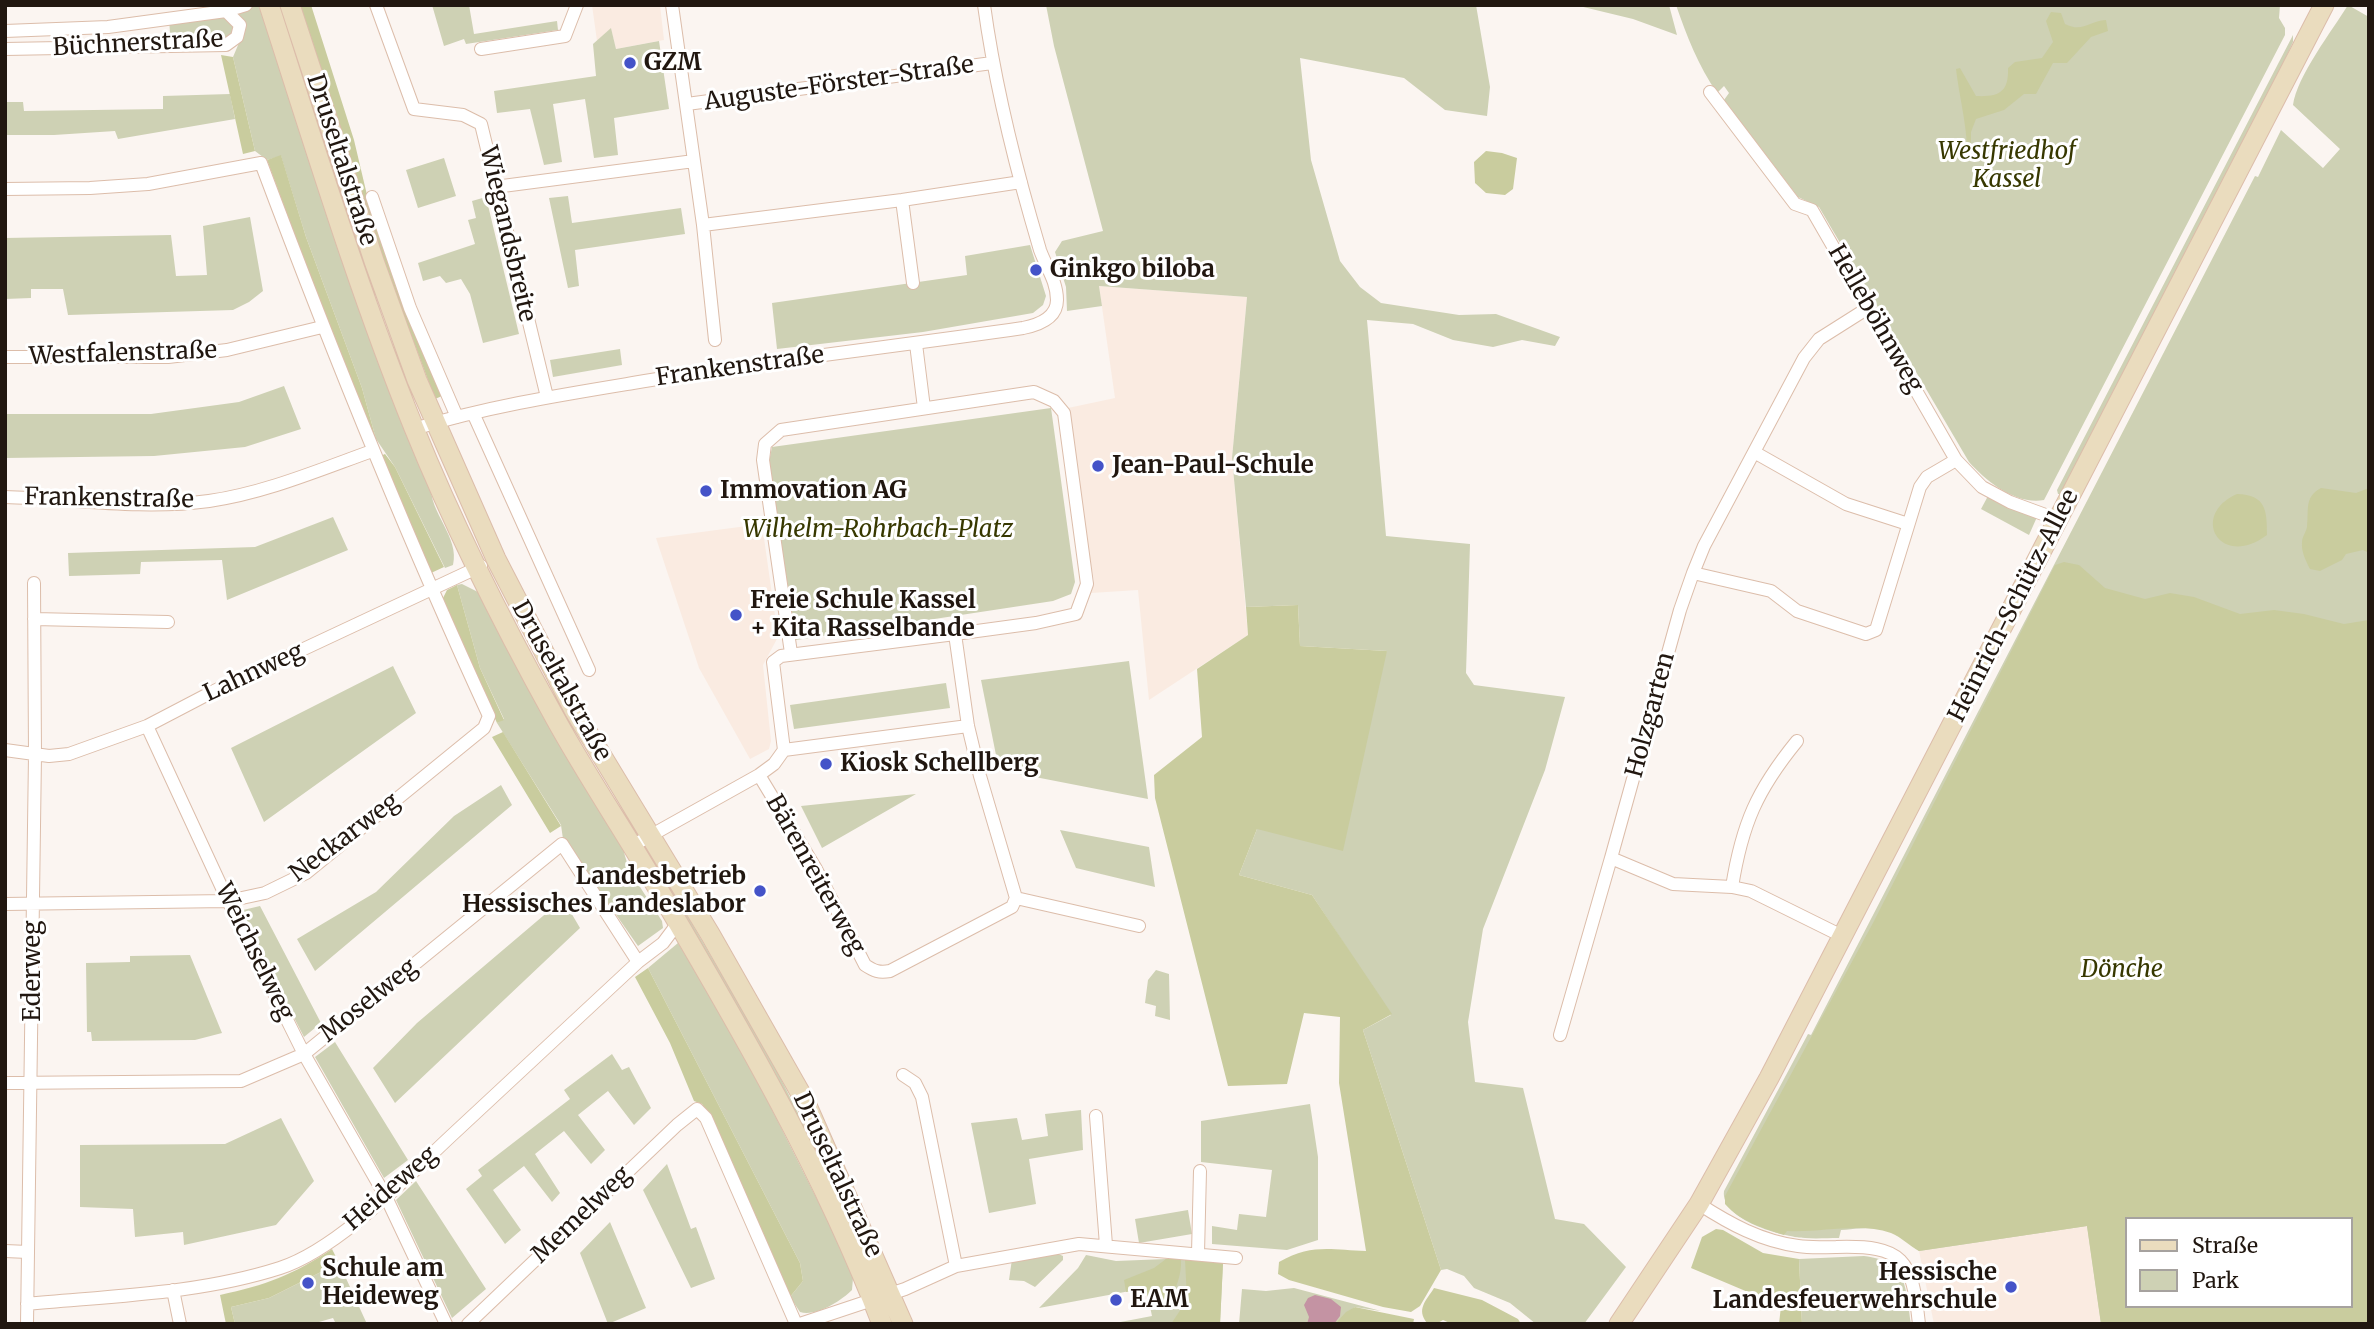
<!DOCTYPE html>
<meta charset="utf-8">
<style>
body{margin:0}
#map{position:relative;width:2374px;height:1329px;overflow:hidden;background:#fbf5f1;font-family:Merriweather,serif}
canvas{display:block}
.frame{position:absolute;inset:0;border:7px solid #211710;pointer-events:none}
.legend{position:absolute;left:2125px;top:1217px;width:228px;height:91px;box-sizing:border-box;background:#fff;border:2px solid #a6a29f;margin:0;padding:9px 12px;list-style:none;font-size:21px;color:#211710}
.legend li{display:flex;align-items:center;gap:14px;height:35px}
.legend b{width:35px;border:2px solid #a6a29f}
</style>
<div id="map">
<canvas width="2374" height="1329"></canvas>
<div class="frame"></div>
<ul class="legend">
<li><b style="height:9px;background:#eadcbe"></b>Straße</li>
<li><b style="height:19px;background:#ced1b4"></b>Park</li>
</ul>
</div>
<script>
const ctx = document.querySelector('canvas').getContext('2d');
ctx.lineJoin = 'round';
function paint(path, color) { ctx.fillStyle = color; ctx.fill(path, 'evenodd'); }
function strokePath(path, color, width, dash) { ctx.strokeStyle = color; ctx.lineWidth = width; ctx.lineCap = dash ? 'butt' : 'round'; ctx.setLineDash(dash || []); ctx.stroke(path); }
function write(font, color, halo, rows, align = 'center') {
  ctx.font = font + ' Merriweather,serif'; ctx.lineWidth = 6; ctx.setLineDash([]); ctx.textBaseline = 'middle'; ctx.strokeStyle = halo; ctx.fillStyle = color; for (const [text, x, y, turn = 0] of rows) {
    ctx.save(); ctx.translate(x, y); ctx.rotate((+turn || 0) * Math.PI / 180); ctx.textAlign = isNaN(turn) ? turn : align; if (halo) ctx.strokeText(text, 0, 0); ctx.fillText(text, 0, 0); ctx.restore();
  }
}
paint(new Path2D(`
 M592 5H660L664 40 616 49 611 29 597 41Z
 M1099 286 1247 297 1232 458 1248 635 1149 700 1138 590 1091 593 1094 580 1086 540 1068 408 1115 398Z
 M762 524 778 637 763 665 771 741 769 749 750 759 699 668 656 538Z
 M2087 1225 2101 1324H1934L1919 1251Z`), '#faebe1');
paint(new Path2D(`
 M229 5H261L431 485C429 513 460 537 453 565L445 568 395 467 376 439 362 388 306 237 281 156 267 160 255 151 233 57 244 31Z
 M432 5H469L474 34 557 21 558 30 466 44 464 39 444 46Z
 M1046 5H1476L1490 87 1487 116 1445 110 1404 78 1300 58 1311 160 1340 261 1360 287 1381 303 1459 315 1496 314 1560 337 1555 346 1522 340 1493 347 1453 340 1413 324 1367 320 1386 536 1470 544 1466 673 1474 685 1565 697 1545 770 1483 929 1468 1022 1475 1082 1523 1088 1555 1219 1584 1224 1626 1267 1584 1324H1536L1510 1303 1474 1288 1464 1276 1447 1269 1441 1270 1363 1030 1391 1015 1312 895 1239 875 1257 829 1387 651 1300 646 1298 605 1246 607 1232 458 1247 297 1099 286 1102 306 1067 311 1066 287 1055 252 1062 241 1103 231 1054 46Z
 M1575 5H1669L1677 35 1633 19Z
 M1676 5H2280L2279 18 2285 28V35L2044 500C2016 505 1987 482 1969 462L1819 207 1798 197 1724 100 1729 93 1724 86 1717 93C1698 65 1687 37 1676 5Z
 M2348 5 2369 17V1324H2101L2087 1226 1919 1251C1884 1224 1885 1226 1841 1230L1839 1238C1827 1238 1816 1239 1805 1238 1783 1237 1720 1220 1724 1191L1808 1034 1811 1035 2255 176 2258 177 2281 130 2323 168 2340 149 2293 105C2297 76 2332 31 2348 5ZM2127 1219H2351V1306H2127Z
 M226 11 237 20 231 43 171 46 169 19Z
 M611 28 616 49 659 41 669 109 614 118 618 155 594 158 585 99 553 104 562 162 544 165 530 109 497 113 494 91 596 76 593 44Z
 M2293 35V42L2264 105 2061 494H2058L2057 490Z
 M230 94 235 119 118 139 115 131 54 135H5V102H23L24 111 163 109V96Z
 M444 158 456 196 418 208 406 170Z
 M568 196 572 223 681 208 685 234 575 250 579 286 568 288 549 198Z
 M486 197 519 334 483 343 470 294 461 279 446 283 440 276 423 281 418 263 475 244 468 220 476 218 472 201Z
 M250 217 263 291 249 302 233 310 68 315 63 289H31V298L5 299V238L171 235 176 276 207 275 203 226Z
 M1030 245 1046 296 1043 305 1033 313 923 332 777 349 772 303 967 275 965 256Z
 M620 349 622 365 553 377 550 360Z
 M284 386 301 429 245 447 154 456 5 458V414H151L239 402Z
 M1051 408 1075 582 1071 594 1053 601 796 640 769 462 772 447Z
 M1988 496 2037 517 2029 535 1981 509Z
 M333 517 348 550 227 600 222 560 141 562 140 574 69 576 68 553 255 547Z
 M462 584 478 592 485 601 624 849C623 865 653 906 662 921L663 928 638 946 563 839 561 825 497 723 504 719 480 668 457 585Z
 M1129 661 1148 799 999 770 981 680Z
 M393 666 416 713 264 822 231 748Z
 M946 683 950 708 794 729 790 705Z
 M501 785 512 805 315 971 297 939 376 892 454 816Z
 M916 794 822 848 801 806Z
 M1060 830 1149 847 1155 887 1076 868Z
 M659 867 772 1061 843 1203 654 870Z
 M563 899 580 928 395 1103 373 1068 417 1023Z
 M260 906 321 1023 304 1037 239 911Z
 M678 943 739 1044 832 1229 853 1278 852 1290C841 1301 816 1317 800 1312L790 1297 803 1281 800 1263 648 968Z
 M190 955 222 1033 195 1040 92 1041 91 1032H87L86 963 130 962V956Z
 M1156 970 1169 974 1170 1020 1155 1016 1156 1006 1145 1003 1148 980Z
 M335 1042 408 1160 384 1178 315 1057Z
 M612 1054 622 1070 629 1067 651 1108 634 1125 608 1091 578 1115 605 1150 591 1164 564 1131 535 1154 560 1193 552 1202 524 1166 493 1190 521 1230 505 1244 466 1189 482 1176 478 1170 570 1099 564 1090Z
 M1310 1104 1318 1157V1240L1287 1250 1212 1244V1226L1237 1230 1239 1214 1266 1217 1272 1170 1201 1162V1121Z
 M1081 1110 1083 1150 1029 1159 1036 1204 989 1213 971 1123 1017 1118 1022 1140 1048 1136 1045 1114Z
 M281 1118 314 1181 276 1225 184 1245 183 1232 135 1237 133 1209 80 1207V1145L225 1144Z
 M667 1164 691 1229 696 1227 715 1279 691 1288 643 1190Z
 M416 1181 486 1289 452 1318 396 1200Z
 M1188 1210 1192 1234 1139 1243 1135 1219Z
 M610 1222 646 1308 608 1324 580 1253Z
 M1054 1252 1063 1256V1260L1035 1287 1024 1281 1009 1280 1012 1259Z
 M1086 1255 1116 1261 1166 1259 1223 1262 1220 1324H1110L1152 1316 1146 1288 1039 1308 1078 1268Z
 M1864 1256C1907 1261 1906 1287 1911 1324H1802L1799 1259Z
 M339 1263 367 1324H336L333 1318 312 1324H235L231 1307 269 1298Z
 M1294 1288 1381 1311 1355 1307 1335 1324H1239L1242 1289 1266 1291Z`), '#ced1b4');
paint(new Path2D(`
 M300 5H311L354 140 367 195 442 396 435 399 371 227Z
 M2051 12 2061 13 2065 24C2083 33 2088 21 2106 20L2108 31 2091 37 2067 63H2053L2036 94H2024L2004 110 1976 119 1971 132V148L1967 147C1966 121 1959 95 1956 69L1960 68 1976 96C1998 97 2009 93 2008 68L2015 62 2042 58 2053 42 2046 21Z
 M221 55 233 57 255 151 243 154Z
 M1486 151 1502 153 1517 158 1513 189 1505 195 1486 193 1475 183 1474 162Z
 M281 155 306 237 362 388 376 439 371 441 267 160Z
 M385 454 395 467 444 567 431 573 378 457Z
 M2321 488 2356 493 2369 488V553L2363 550 2346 554 2342 560 2320 571 2310 569C2306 561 2301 552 2302 542 2302 537 2306 532 2307 527 2309 510 2304 497 2321 488Z
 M2237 494C2266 495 2267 510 2267 535 2220 570 2189 515 2237 494Z
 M2064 562 2079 565 2105 588 2145 599 2170 593 2194 597 2240 614 2274 610 2304 614 2344 624 2369 620V1324H2101L2087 1226 1919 1251C1910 1246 1901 1237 1891 1233 1859 1222 1821 1233 1787 1231L1784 1235C1763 1228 1741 1222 1725 1204V1196L1873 923 2055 565ZM2127 1219H2351V1306H2127Z
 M457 585 480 668 504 720 497 723 442 600 447 590Z
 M1298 605 1300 646 1387 651 1343 851 1257 829 1239 875 1312 895 1392 1014 1363 1030 1441 1270 1420 1306 1411 1312 1383 1307 1289 1280 1278 1274 1279 1262C1312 1243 1332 1250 1366 1251L1339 1083 1340 1017 1304 1013 1287 1084 1228 1086 1155 798 1154 775 1202 737 1197 669 1248 635 1246 607Z
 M503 732 561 826 550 833 492 737Z
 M648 968 800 1263 803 1281 790 1297 714 1124 702 1104 694 1101 670 1043 635 977Z
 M1716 1229 1723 1230 1763 1253 1799 1259 1802 1324H1779L1781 1306 1691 1268 1702 1237Z
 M332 1249 339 1263 269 1298 231 1307 235 1324H226L220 1295C266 1285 293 1275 332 1249Z
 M1166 1259H1181C1182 1274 1176 1288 1170 1301L1150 1308 1146 1288 1126 1292 1124 1280 1154 1268Z
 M1185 1259 1223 1263 1220 1324H1171L1187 1300Z
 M1434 1288 1482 1300 1518 1319 1521 1324H1452L1443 1320 1436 1324 1427 1323C1416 1309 1426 1301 1434 1288Z
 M1355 1307 1414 1319 1413 1324H1335L1346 1312Z`), '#c9cc9e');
paint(new Path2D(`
 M1315 1295 1331 1299 1341 1307 1340 1316 1334 1324H1307L1309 1317 1304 1305 1308 1298Z`), '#c493a3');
const street = new Path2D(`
 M376 5 414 109 463 115 481 124 547 397
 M672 5 703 225 715 340
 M226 11 246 5
 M5 31 108 27 226 11 240 25 237 37 226 45 5 49
 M481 49 565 36 577 5
 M1710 92 1795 204 1812 210 1956 460 1982 487 2010 502 2059 520
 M687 104 992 63
 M495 187 694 161
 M5 189 90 188 148 184 261 163C331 350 405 534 489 716L484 728 306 873 265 893 228 901 5 904
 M372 197 410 308 457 417
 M902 200 913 283
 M703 225 902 200 1021 182
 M916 344 924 408
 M5 357H168L227 350 322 327
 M473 413 589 670
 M414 429C485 407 560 395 633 383 763 361 893 347 1023 328 1038 325 1057 318 1057 300 1057 281 1046 267 1040 250 1037 240 1034 229 1031 219 1011 149 994 78 984 5
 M1754 452 1846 504 1908 524
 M5 497C72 499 142 510 209 501 265 493 319 470 372 451
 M1693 573 1771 591 1797 611 1866 634 1876 630 1920 487 1927 477 1956 460
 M34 619 168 622
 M147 726 228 901 304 1054 386 1197 446 1324
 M5 750 49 756 69 754 147 726 214 691 481 566
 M784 750 968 726
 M759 775 816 869 865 965C874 971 879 973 890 971L1012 907 1016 898 980 776 968 726 955 634
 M632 846 759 775 774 764 784 750 773 662 781 656 955 634 1036 623 1076 614 1087 584 1064 413 1054 401 1034 392 781 430 765 444 763 460 791 653
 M1732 887C1742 824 1757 790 1797 741
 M1016 898 1139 926
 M1844 937 1751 891 1732 887 1673 884 1611 858 1680 610 1693 573 1704 546 1804 358 1819 339 1868 308
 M1560 1035 1611 858
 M903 1075 915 1083 922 1097 956 1266
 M5 1083 241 1081 304 1054 562 844 638 962
 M1096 1116 1106 1245
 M1699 1204C1730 1224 1761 1241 1798 1246 1811 1248 1823 1247 1836 1247 1904 1245 1912 1259 1919 1324
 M5 1251 28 1252
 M1198 1253 1200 1171
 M173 1290 180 1324
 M27 1304C111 1296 199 1294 280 1268 338 1249 406 1178 451 1136 514 1078 576 1020 638 962L663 943 678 923
 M27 1324 35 755 34 583
 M468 1324 677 1125 697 1109 706 1118 796 1324
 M800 1324 905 1289 956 1266 1079 1244 1236 1258`);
const secondary = new Path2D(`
 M269 5C315 147 358 290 414 428 454 527 503 624 555 718 588 778 627 835 661 894 743 1033 824 1173 882 1324
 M290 5 374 261 417 380 496 559 574 710 710 934 805 1101 903 1324
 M1619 1324 1699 1204 1769 1078 2324 5`);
strokePath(street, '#dcbdaa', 14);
strokePath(secondary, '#dcbdaa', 21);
strokePath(street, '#fff', 12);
strokePath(secondary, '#eadcbe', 19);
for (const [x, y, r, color] of [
 [630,63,7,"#4453c8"],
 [1036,270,7,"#4453c8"],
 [1098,466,7,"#4453c8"],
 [706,491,7,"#4453c8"],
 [736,615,7,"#4453c8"],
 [826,764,7,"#4453c8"],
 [760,891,7,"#4453c8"],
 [308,1283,7,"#4453c8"],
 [2011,1287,7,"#4453c8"],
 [1116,1300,7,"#4453c8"]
]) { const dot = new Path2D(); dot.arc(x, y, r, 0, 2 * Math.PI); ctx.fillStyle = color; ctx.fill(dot); strokePath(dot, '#fff', 2.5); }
write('24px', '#211710', '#fff', [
 ["Büchnerstraße",138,44,-3],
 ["Auguste-Förster-Straße",839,84,-8],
 ["Druseltalstraße",341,160,72],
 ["Wiegandsbreite",507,234,77],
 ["Helleböhnweg",1875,319,60],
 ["Westfalenstraße",123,354,-2],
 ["Frankenstraße",740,367,-8],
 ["Frankenstraße",109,499,1],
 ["Heinrich-Schütz-Allee",2014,606,-63],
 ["Lahnweg",254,673,-25],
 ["Druseltalstraße",561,681,61],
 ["Holzgarten",1651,715,-75],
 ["Neckarweg",345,838,-37],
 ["Bärenreiterweg",815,875,61],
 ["Weichselweg",254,952,64],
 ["Ederweg",33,971,-90],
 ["Moselweg",369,1001,-39],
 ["Druseltalstraße",837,1175,65],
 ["Heideweg",391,1189,-41],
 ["Memelweg",582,1215,-44]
]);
write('bold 24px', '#211710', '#fff', [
 ["GZM",644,63],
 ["Ginkgo biloba",1050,270],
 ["Jean-Paul-Schule",1112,466],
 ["Immovation AG",720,491],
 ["Freie Schule Kassel",750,601],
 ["+ Kita Rasselbande",750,629],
 ["Kiosk Schellberg",840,764],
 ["Landesbetrieb",746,877,"right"],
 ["Hessisches Landeslabor",746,905,"right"],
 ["Schule am",322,1269],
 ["Heideweg",322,1297],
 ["Hessische",1997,1273,"right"],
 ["Landesfeuerwehrschule",1997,1301,"right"],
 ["EAM",1130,1300]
], 'left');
write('italic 24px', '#373800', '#fff', [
 ["Westfriedhof",2007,152],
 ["Kassel",2007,180],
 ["Wilhelm-Rohrbach-Platz",878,530],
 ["Dönche",2122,970]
]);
</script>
